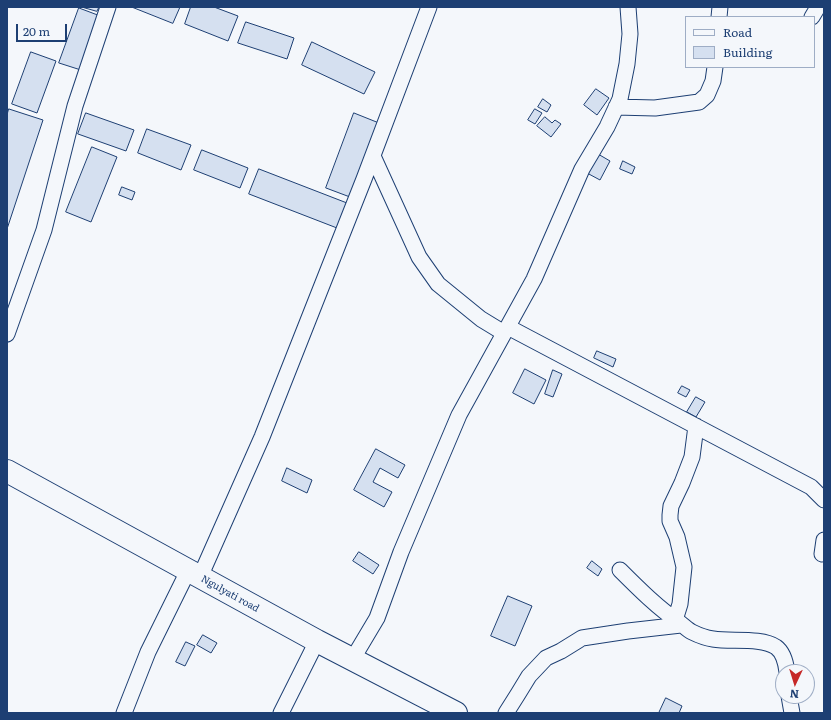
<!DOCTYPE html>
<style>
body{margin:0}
#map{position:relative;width:831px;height:720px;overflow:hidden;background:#f4f7fb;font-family:Literata,serif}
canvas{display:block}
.frame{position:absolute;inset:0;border:8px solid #1d3f73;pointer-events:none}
.legend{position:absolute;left:685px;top:16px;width:130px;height:52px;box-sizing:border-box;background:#f4f7fb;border:1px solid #9eadc5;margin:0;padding:5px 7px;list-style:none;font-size:12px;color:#1d3f73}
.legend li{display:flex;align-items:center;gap:8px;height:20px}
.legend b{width:20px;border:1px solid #9eadc5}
.north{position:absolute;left:775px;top:664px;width:40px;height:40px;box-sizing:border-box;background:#f4f7fb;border:1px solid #9eadc5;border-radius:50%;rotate:184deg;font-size:11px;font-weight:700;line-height:16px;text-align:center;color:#1d3f73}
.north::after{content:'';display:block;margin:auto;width:14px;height:18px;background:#c62828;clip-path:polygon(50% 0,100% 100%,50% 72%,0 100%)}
.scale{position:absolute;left:16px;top:24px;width:51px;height:18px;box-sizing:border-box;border:2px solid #1d3f73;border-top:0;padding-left:5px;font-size:12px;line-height:14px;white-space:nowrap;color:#1d3f73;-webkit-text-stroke:3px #f4f7fb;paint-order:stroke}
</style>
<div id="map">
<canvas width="831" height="720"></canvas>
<div class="frame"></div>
<ul class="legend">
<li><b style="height:5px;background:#f4f7fb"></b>Road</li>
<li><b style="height:11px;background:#d5e0f0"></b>Building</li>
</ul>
<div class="north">N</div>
<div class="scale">20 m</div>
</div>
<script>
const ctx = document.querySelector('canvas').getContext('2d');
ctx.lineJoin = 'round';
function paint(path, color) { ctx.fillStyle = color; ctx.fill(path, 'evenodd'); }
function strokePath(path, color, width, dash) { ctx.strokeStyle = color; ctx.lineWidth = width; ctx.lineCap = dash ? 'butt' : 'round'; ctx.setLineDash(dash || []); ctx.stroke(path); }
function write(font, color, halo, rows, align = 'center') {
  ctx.font = font + ' Literata,serif'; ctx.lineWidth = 3; ctx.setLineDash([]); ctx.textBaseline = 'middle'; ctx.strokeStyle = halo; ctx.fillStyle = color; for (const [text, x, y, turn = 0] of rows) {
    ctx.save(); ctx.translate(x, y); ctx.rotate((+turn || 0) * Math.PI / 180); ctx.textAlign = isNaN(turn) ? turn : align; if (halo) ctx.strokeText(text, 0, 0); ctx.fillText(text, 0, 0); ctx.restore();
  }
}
const building = new Path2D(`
 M82 7H99L97 11Z
 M132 7H180L173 23Z
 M191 7H214L238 16 228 41 185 24Z
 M79 8 103 17 84 71 59 63Z
 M246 22 294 38 287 59 238 43Z
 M312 42 375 72 364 94 302 65Z
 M31 52 56 61 37 113 12 104Z
 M596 89 609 98 597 115 584 105Z
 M543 99 551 105 547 112 538 107Z
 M9 109 43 120 7 229V115Z
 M535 109 542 113 535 124 528 120Z
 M86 113 134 130 126 151 78 134Z
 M354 113 379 123 350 197 326 188Z
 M545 117 552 123 555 120 561 124 551 137 537 126Z
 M147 129 191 145 181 170 138 153Z
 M92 147 117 157 91 222 66 212Z
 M202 150 248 168 240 188 194 170Z
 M598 154 610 161 600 180 587 173Z
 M623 161 635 167 632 174 620 169Z
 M259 169 347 203 337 228 249 194Z
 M122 187 135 192 132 200 119 195Z
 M597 351 616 359 613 367 594 358Z
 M525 369 546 380 534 404 513 393Z
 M553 370 562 374 553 397 545 394Z
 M682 386 690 390 686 397 678 393Z
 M696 397 705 402 696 417 687 412Z
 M376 449 405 465 398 478 380 468 373 482 392 492 384 507 354 490Z
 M287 468 312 480 307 493 282 481Z
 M359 552 379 565 373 574 353 561Z
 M592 561 602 569 598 576 587 568Z
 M508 596 532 606 515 646 491 636Z
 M203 635 217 643 211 653 197 645Z
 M186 642 195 646 185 666 176 662Z
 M666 698 682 706 679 713H659Z`);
paint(building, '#d5e0f0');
strokePath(building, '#1d3f73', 1);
const minor = new Path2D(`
 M719 17 720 7
 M812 17 818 7
 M616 107 655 108 699 102 707 95 713 81 715 67
 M373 156 419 257 438 284 481 319 504 333
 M508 327 811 487 824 500
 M7 334 44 230 75 106 108 7
 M822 554 824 540
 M620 570C639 589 658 608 680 623 684 626 688 630 692 632 698 635 706 638 713 639 731 642 761 637 776 647 783 652 786 664 787 672
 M200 577 262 437 364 179 429 7
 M675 620 680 604 684 567 677 537 670 521V515L671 506 682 483 692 457 696 426
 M352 660 377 618 401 552 459 415 534 279 582 169 607 127 620 99 627 64 630 34 628 7
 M789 696 792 713
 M124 713 148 652 188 571
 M281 713 317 641
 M506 713 518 694 529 676 546 658 561 651 582 638 628 631 681 625`);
const secondary = new Path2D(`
 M7 471 317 641 456 713`);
strokePath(minor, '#1d3f73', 17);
strokePath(secondary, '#1d3f73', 24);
strokePath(minor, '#f4f7fb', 15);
strokePath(secondary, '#f4f7fb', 22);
write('10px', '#1d3f73', '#f4f7fb', [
 ["Ngulyati road",230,594,29]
]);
</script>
